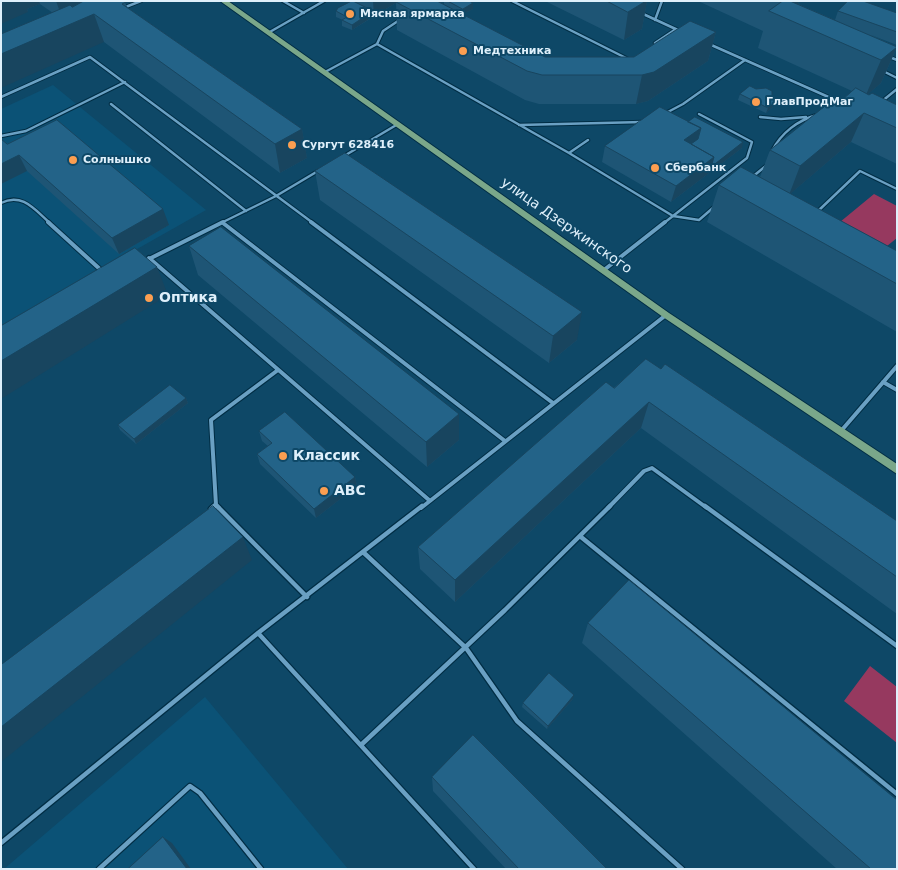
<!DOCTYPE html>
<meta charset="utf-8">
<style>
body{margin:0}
#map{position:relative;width:898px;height:870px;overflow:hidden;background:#0e4867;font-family:"DejaVu Sans",sans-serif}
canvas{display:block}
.frame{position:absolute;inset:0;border:2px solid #dff0fb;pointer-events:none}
</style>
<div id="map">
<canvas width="898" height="870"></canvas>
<div class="frame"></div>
</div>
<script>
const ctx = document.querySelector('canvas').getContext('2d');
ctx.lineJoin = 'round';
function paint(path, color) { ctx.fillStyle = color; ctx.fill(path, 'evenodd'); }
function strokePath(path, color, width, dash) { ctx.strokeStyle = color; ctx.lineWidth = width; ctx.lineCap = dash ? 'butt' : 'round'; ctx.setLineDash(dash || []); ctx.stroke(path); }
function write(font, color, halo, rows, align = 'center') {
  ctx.font = font + ' "DejaVu Sans",sans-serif'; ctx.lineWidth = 4; ctx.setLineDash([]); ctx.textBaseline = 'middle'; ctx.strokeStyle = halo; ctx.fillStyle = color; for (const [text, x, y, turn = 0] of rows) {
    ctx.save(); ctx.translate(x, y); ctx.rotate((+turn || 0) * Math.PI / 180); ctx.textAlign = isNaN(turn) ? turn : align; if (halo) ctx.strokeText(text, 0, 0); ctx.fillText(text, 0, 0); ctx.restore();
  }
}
paint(new Path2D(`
 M53 85 206 210 1 326V109Z
 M205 697 348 869H4Z`), '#0b5276');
paint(new Path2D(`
 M874 194 897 206V238L887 246 840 222Z
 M870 666 897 687V743L844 701Z`), '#96395f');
const serviceFar2 = new Path2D(`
 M283 1 304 13
 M512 1 628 59
 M123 8 141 1
 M641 13 680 31
 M655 20 662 1
 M268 33 324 1
 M655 43 676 29
 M377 44 569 153 588 140
 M709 44 842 103
 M887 56 897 60
 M883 71 897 78
 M325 72 377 44 383 31 401 19
 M1 97 90 57 313 223
 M881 102 897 89
 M111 104 246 211
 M666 113 683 104 745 60
 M760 117 781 119 806 117
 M519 125 643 122
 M1 136 26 131 125 82
 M772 151C781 133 798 120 817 115
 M569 153 673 216 699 220 714 207
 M344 156 398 124
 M751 178 767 165
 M1 203C22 192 35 210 50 223
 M817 212 860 171 897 189
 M221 223 276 196 318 171
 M664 223 747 158 752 142 699 114`);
const serviceFar1 = new Path2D(`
 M48 222 102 271
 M311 222 553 403
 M223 223 505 441
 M149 258 429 500
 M145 261 223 222
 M604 270 665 222
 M883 382 897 390
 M841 431 897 366
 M216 505 211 420 278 370
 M213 508 216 505 219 508
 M421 508 666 315
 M608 508 644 471 652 468 707 508`);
const service = new Path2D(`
 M217 506 307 597
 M705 506 897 646
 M211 509 214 506
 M581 537 897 794
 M363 552 466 648 517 721 682 869
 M258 633 474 869
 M361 745 505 610 610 506
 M1 843 258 633 422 506
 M99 869 190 786 200 793 261 869`);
const secondary = new Path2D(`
 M220 1H228L669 313 897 464V474L663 317Z`);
strokePath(serviceFar2, '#012d44', 4.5);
strokePath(serviceFar1, '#012d44', 6);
strokePath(service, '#012d44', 7);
strokePath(secondary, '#012d44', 2);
strokePath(serviceFar2, '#6aa0c3', 2.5);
strokePath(serviceFar1, '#6aa0c3', 4);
strokePath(service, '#6aa0c3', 4.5);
paint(secondary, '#7aa78a');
paint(new Path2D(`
 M1 1H124L128 8 302 129 307 158 280 173 104 42 53 13 40 4 27 9 28 12Z
 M352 1H437L545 57H634L716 32 708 61 648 101 636 104H539L525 100 397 30 396 3 352 30 342 26V20H343L336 17V11Z
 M444 1H469L473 9 463 14 444 5Z
 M545 1H647L642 29 624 40Z
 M698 1H799L798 4 835 20 838 11 897 13V45L871 35 897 47 881 83 868 94 897 105V164L851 142 790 194 897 251V332L707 222 719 185 760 177 770 150 836 105 852 91 758 48 763 31Z
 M740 94 772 98 777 100 775 105 766 113 738 100Z
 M688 122 742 148 671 202 602 162 605 146Z
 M7 144 169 225 119 254 27 171Z
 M315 171 577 340 549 363 320 200Z
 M189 246 459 414V440L427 467 198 275Z
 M661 369 897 521V614L641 428 455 602 420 569 418 547 614 388Z
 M186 398 188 403 136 444 120 430 118 425Z
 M259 431 355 477 357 486 316 518 260 464 257 454 268 446 262 441Z
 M588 623 897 869H837L582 643Z
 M573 699 547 729 522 707 523 703Z
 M432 777 607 869H506L433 791Z`), '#1e5575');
paint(new Path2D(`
 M1 1H39L40 4 27 9 28 12 1 24Z
 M56 1H85L63 20Z
 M373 1H398L396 2V3L374 16Z
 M646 1H647L642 29 624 40 628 12Z
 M785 1H799L792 21Z
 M473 3V9L463 14V9Z
 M373 11 374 16 352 30V25Z
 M94 14 104 42 1 88V54Z
 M716 32 708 61 648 101 636 104 642 75Z
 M897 47 881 83 865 97 881 60Z
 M777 100 775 105 766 113 768 108Z
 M864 113 851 142 789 195 800 166Z
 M701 128 696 145 682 151 684 140Z
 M302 129 307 158 280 173 275 144Z
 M743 142 742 148 671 202 676 186 714 157Z
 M19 155 27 171 1 184V164Z
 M163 209 169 225 119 254 112 238Z
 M157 267 168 295 1 399V361Z
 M582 312 577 340 549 363 553 336Z
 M186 398 188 403 136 444 134 439Z
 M649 402 641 428 455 602V580Z
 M459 414V440L427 467 426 442Z
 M355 477 357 486 316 518 314 509Z
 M243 537 252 560 1 762V727Z
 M574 695 573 699 547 729 548 726Z
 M163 837 172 843 191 869H187Z`), '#18455f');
const building = new Path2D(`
 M84 1H124L126 2 122 4 302 129 275 144 94 14 1 54V34L70 5 72 7Z
 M352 1H353L373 11 352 25 342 20 347 17 336 11 338 8Z
 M437 1 545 57H634L690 21 716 32 654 72 642 75H542L527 71 396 2Z
 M448 1H469L473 3 463 9Z
 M607 1H646L628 12Z
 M783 1H790L897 47 881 60 769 11Z
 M848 1H863L897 13V32L838 11Z
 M750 86 756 89 766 88 772 91V98L777 100 768 108 740 94Z
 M856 88 869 95 872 93 897 105V128L864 113 800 166 770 150 830 102 836 105Z
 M660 107 701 128 684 140 714 157 676 186 605 146Z
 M695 117 743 142 711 167 714 157 691 144 698 139 701 128 688 122Z
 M57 120 163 209 112 238 19 155 1 164V139L7 144Z
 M345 153 582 312 553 336 315 171Z
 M741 167 897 251V284L719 185Z
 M221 227 459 414 426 442 189 246Z
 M135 248 157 267 1 361V326Z
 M646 359 661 369 665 364 897 521V577L649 402 455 580 418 547 606 382 614 388Z
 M170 385 186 398 134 439 118 425Z
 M285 412 355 477 314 509 257 454 272 443 259 431Z
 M213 506 243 537 1 727V665Z
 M629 580 897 800V869H871L588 623Z
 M549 673 574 695 548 726 523 703Z
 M473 735 607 869H519L432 777Z
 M163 837 187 869H128Z`);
paint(building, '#236388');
strokePath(building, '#18455f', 1);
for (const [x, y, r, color] of [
 [350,14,5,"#fb9e51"],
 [463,51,5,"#fb9e51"],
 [756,102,5,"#fb9e51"],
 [292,145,5,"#fb9e51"],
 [73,160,5,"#fb9e51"],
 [655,168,5,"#fb9e51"],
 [149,298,5,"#fb9e51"],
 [283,456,5,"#fb9e51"],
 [324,491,5,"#fb9e51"]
]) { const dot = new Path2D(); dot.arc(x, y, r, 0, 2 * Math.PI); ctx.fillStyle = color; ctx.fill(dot); strokePath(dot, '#0e4867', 2); }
write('bold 11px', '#dff0fb', '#0e4867', [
 ["Мясная ярмарка",360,14],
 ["Медтехника",473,51],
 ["ГлавПродМаг",766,102],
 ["Сургут 628416",302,145],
 ["Солнышко",83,160],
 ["Сбербанк",665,168]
], 'left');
write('14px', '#dff0fb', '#0e4867', [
 ["улица Дзержинского",566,226,35]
]);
write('bold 14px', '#dff0fb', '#0e4867', [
 ["Оптика",159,298],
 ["Классик",293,456],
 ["ABC",334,491]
], 'left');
</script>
